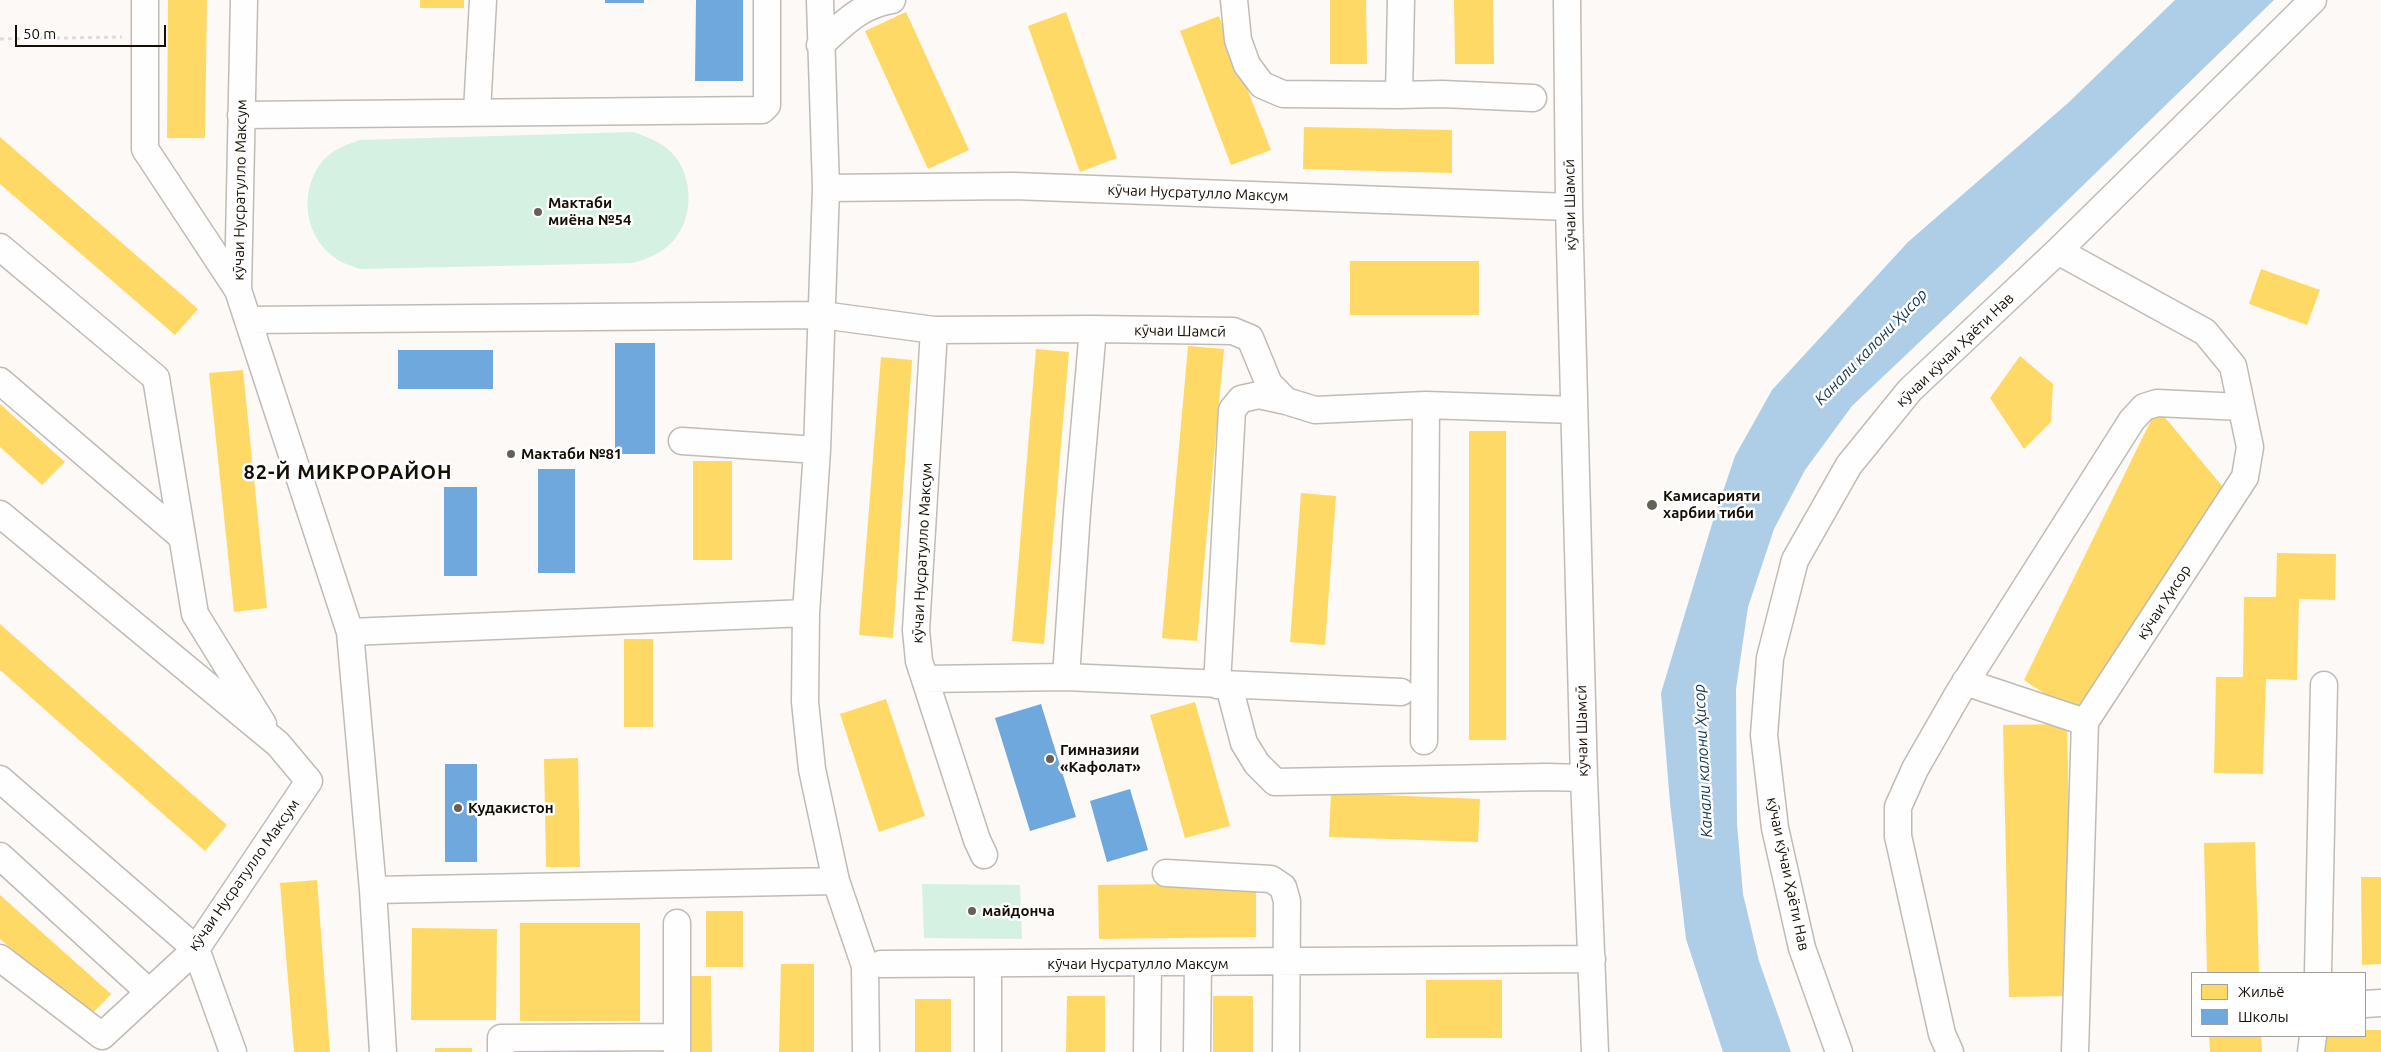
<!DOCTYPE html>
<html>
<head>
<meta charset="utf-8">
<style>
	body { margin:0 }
	#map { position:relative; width:2381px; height:1052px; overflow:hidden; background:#fcf9f6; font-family:Ubuntu,sans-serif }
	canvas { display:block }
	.legend { position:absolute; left:2191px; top:972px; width:175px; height:65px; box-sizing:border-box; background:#fff; border:1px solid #a19f9b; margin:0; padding:6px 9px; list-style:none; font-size:15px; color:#150e05 }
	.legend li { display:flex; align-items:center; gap:10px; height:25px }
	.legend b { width:25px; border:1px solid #a19f9b }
	.scale { position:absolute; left:15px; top:25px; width:151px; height:22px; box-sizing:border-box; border:2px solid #150e05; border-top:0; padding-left:6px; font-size:15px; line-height:18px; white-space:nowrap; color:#150e05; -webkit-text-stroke:4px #fff; paint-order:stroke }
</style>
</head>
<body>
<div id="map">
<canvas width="2381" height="1052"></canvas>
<ul class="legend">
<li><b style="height:14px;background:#ffd966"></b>Жильё</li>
<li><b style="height:14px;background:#6fa8dc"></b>Школы</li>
</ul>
<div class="scale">50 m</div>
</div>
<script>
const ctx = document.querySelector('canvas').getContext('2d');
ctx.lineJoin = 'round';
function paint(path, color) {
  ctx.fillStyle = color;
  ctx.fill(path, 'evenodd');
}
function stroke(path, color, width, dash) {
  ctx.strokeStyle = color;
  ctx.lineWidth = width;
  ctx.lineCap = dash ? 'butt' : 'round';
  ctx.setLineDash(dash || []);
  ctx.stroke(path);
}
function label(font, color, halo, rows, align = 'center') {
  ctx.font = font + ' Ubuntu,sans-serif';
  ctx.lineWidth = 5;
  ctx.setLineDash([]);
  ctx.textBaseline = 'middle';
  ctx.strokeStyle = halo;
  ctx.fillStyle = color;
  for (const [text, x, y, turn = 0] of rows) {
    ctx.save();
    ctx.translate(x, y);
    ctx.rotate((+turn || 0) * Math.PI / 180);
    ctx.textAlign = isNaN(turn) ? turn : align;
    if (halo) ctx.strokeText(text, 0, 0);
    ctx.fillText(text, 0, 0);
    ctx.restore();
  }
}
const green = new Path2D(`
	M633 132C647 137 660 141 671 152 695 176 695 223 668 246 657 255 646 259 633 263L360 269C353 266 344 264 338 260 305 239 298 194 321 163 331 150 345 145 360 140Z
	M922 884 1020 885 1022 939 924 938Z`);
const water = new Path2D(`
	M2175 0H2274L2003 263 1852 406 1805 470 1774 529 1748 607 1736 689 1737 824 1743 894 1759 961 1791 1052H1723L1686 939 1670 803 1661 693 1712 524 1735 456 1772 390 1908 242 2068 103Z`);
const homes = new Path2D(`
	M168 0H207L205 138H167Z
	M420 0H464V8H420Z
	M1330 0H1366L1367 64H1330Z
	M1454 0H1493L1494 64H1455Z
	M906 12 969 150 928 169 865 31Z
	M1066 12 1117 158 1080 172 1028 26Z
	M1219 16 1271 150 1231 165 1180 31Z
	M1304 127 1452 130V173L1303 169Z
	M0 137 198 309 175 335 0 184Z
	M1350 261H1479V315H1350Z
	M2261 269 2320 290 2307 325 2249 304Z
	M1188 346 1224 349 1197 641 1162 638Z
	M1036 349 1069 352 1044 644 1012 641Z
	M2020 356 2053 384 2051 422 2024 449 1990 398Z
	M881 357 912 360 893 638 859 635Z
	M243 370 267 608 234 612 209 373Z
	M0 404 65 462 42 485 0 447Z
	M2157 408 2228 493 2078 716 2024 680Z
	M1469 431H1506V740H1469Z
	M693 461H732V560H693Z
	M1301 493 1336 496 1325 645 1290 642Z
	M2277 553 2336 554 2335 600 2299 599 2297 680 2266 679 2263 774 2214 773 2216 677H2243L2244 597H2276Z
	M0 624 227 825 205 851 0 670Z
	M624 639H653V727H624Z
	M886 699 925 816 879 832 840 714Z
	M1195 702 1230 826 1185 838 1150 715Z
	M2067 724 2073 996 2009 997 2003 725Z
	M578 758 580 867H546L544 759Z
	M1331 793 1480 799 1478 842 1329 837Z
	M2255 842 2259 973H2207L2204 843Z
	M2361 877H2381V964L2362 965Z
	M317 880 330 1052H294L280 883Z
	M1256 883V937L1099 939 1098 885Z
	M0 895 111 994 89 1017 0 939Z
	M706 911H743V967H706Z
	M520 923H640V1021H520Z
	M412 928 497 929 496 1020H411Z
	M781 964H814V1052H779Z
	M674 976H711L712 1052H675Z
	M1426 980H1502V1038H1426Z
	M1067 996H1105V1052H1066Z
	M1213 996H1253V1052H1213Z
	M915 999H951V1052H915Z
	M2365 1030H2381V1052H2323V1036H2365Z
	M2209 1036H2261L2262 1052H2210Z
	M435 1048H472V1052H435Z`);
const schools = new Path2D(`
	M605 0H644V3H605Z
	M696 0H743V81H695Z
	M615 343H655V454H615Z
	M398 350H493V389H398Z
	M538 469H575V573H538Z
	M444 487H477V576H444Z
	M1041 704 1076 817 1030 831 995 718Z
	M445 764H477V862H445Z
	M1130 789 1148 850 1107 862 1090 801Z`);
const path = new Path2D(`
	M0 39 122 37`);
const minor = new Path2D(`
	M145 0V149L238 290
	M244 0 238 290 350 632 373 890 383 1052
	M820 0 826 188 817 450 806 613 805 702 812 769 836 881 865 966 866 1052
	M1234 0 1238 40 1247 65 1262 85 1283 94 1399 95
	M1401 0 1399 95 1442 94 1533 98
	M1567 0 1569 207 1584 778 1595 1052
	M820 45C844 24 858 6 892 0
	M477 112 483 0
	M241 115 762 110 767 105V0
	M826 188 1014 186 1569 207
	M0 247 156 378 195 614 263 724
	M2058 251 2205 332 2233 366 2250 447 2245 477 2085 722 2075 1052
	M248 320 822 315 934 330 1093 329
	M934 330 916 630 919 661 977 840 984 855
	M0 381 182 537
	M682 441 817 450
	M0 514 278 744 309 781 196 949 102 1036 0 958
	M350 632 806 613
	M1066 677 1077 512 1093 329 1233 331 1250 338 1269 384 1286 401 1315 410 1426 405 1574 410
	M925 679 1066 677 1401 692
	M1965 682 2085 722
	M1217 685 1232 410 1241 399 1259 395 1286 401
	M1229 686 1244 743 1257 764 1275 782 1547 777 1584 778
	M1424 741 1426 405
	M0 779 196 949 233 1052
	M0 856 149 992
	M1166 873 1271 879 1283 887 1287 901 1286 1052
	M373 890 836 881
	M677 923V1052
	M881 964 1592 959
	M2318 973 2324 685
	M2365 1004 2381 1003
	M501 1052V1038L677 1037
	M988 1052V965
	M1147 1052 1148 964
	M1197 1052 1198 963
	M1839 1052 1802 948 1775 828 1764 735 1770 658 1795 560 1849 465 1910 390 2058 251 2313 0
	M1950 1052 1942 1034 1898 836V807L1915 769 1958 694 2132 420 2144 407 2157 403 2241 407
	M2311 1052 2313 1036`);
const markers = [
	[538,212,5,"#666059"],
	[511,454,5,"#666059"],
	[1652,505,6,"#666059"],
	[1050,759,5,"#666059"],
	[458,808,5,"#666059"],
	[972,911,5,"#666059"]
];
const streetNames = [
	["кӯчаи Нусратулло Максум",240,190,-89],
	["кӯчаи Нусратулло Максум",1198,193,2],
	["кӯчаи Шамсӣ",1570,205,-91],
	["кӯчаи Шамсӣ",1180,331,1],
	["кӯчаи кӯчаи Ҳаёти Нав",1955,350,-44],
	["кӯчаи Нусратулло Максум",922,553,-87],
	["кӯчаи Ҳисор",2164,602,-57],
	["кӯчаи Шамсӣ",1582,731,-91],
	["кӯчаи кӯчаи Ҳаёти Нав",1788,874,78],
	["кӯчаи Нусратулло Максум",244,875,-55],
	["кӯчаи Нусратулло Максум",1138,964]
];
const poiNames = [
	["Мактаби",548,203],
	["миёна №54",548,220],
	["Мактаби №81",521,454],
	["Камисарияти",1663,496],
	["харбии тиби",1663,513],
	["Гимназияи",1060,750],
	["«Кафолат»",1060,767],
	["Кудакистон",468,808],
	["майдонча",982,911]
];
const waterNames = [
	["Канали калони Ҳисор",1871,347,-46],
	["Канали калони Ҳисор",1703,761,-93]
];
const districtNames = [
	["82-Й МИКРОРАЙОН",348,472]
];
paint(green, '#d4f1e1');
paint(water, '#aecee7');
paint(homes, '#ffd966');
paint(schools, '#6fa8dc');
stroke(minor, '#c1bbb5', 29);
stroke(path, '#dddddc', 3, [4, 4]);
stroke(minor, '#fffefe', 26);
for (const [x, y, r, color] of markers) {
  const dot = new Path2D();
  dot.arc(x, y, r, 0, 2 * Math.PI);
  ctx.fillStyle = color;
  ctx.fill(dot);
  stroke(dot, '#fff', 2);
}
label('15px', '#150e05', '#fff', streetNames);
label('bold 15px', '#150e05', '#fff', poiNames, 'left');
label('italic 16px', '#113750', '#fff', waterNames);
ctx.letterSpacing = '1px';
label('bold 20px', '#150e05', '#fff', districtNames);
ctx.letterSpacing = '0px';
</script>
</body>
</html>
